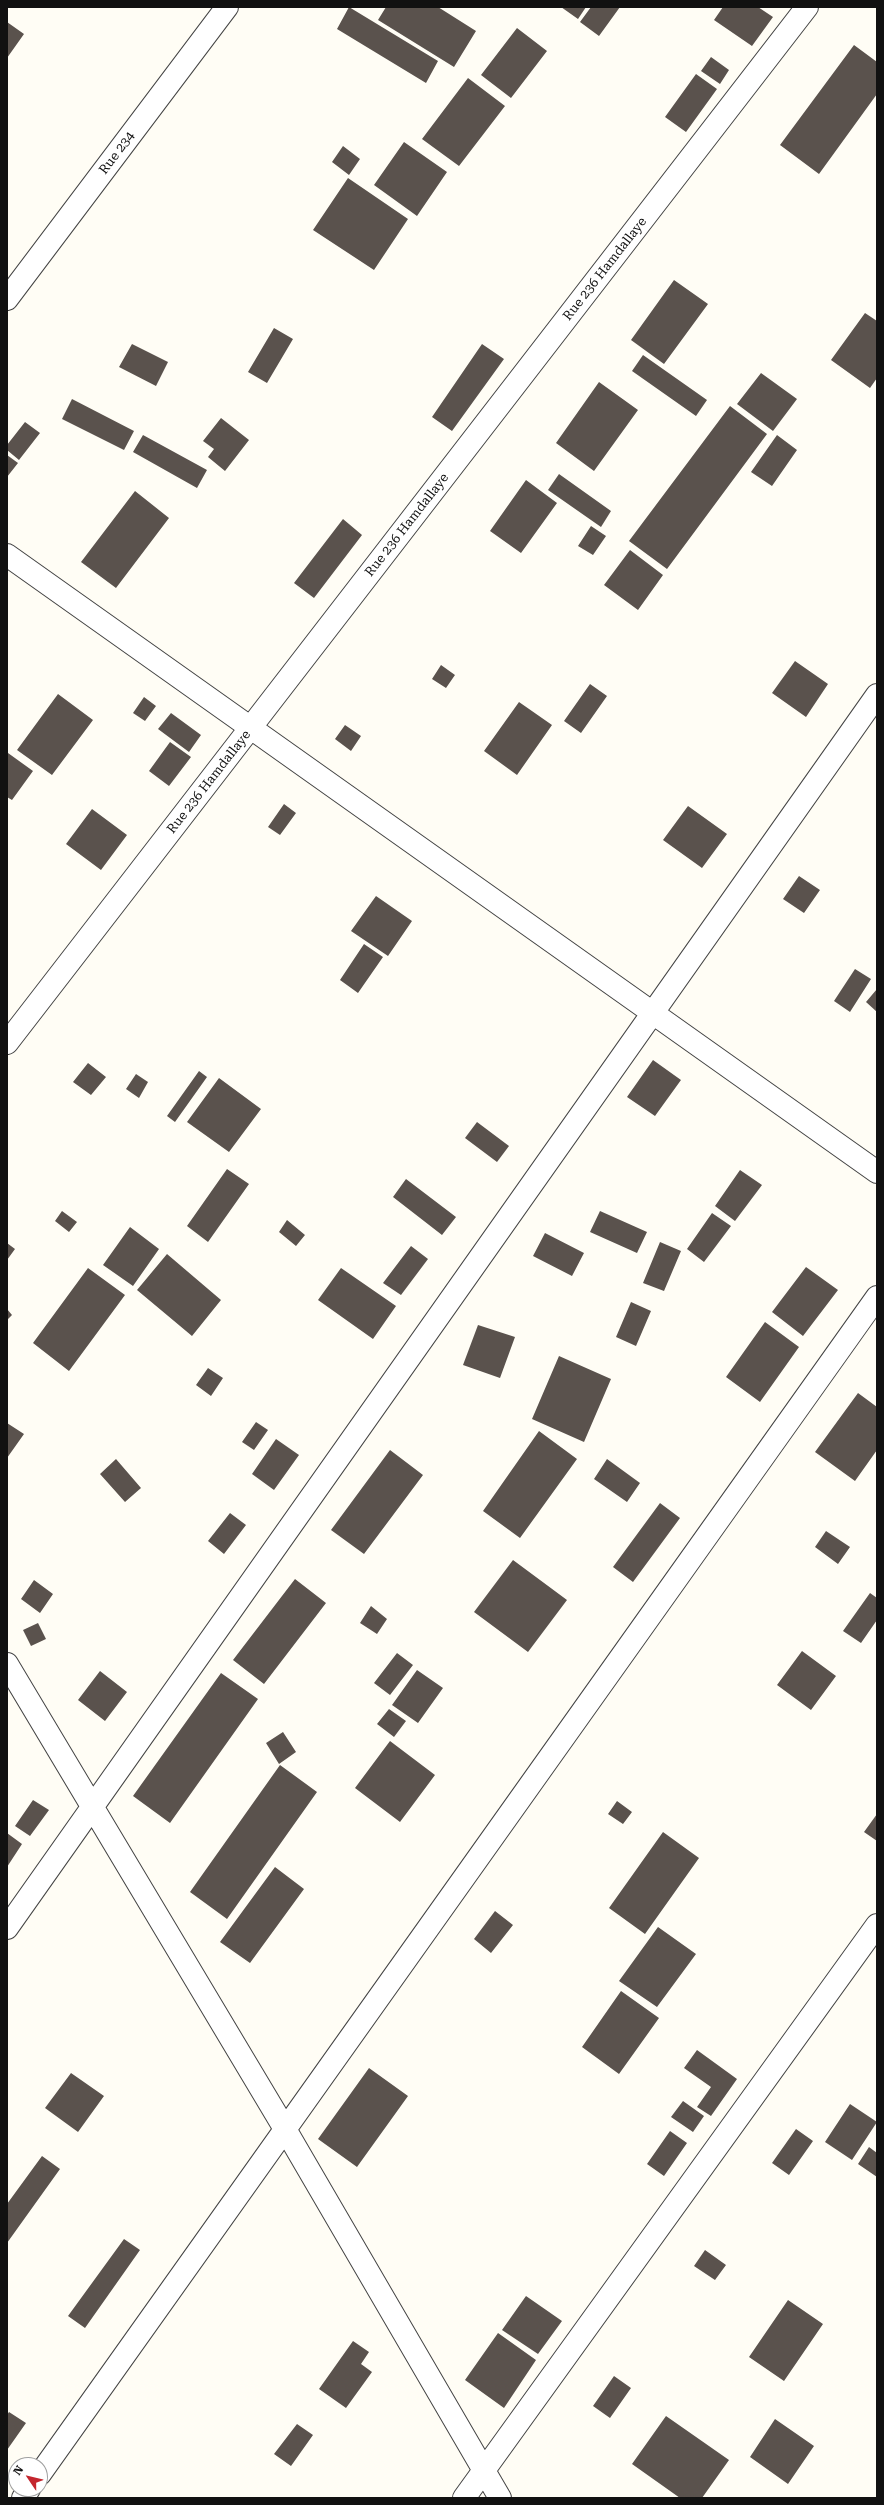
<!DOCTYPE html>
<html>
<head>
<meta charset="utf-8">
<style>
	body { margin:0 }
	#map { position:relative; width:884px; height:2505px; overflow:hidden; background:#fffdf5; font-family:"Roboto Serif",serif }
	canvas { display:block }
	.frame { position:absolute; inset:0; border:8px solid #111; pointer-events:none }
	.north { position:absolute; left:8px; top:2457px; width:40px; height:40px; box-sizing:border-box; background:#fff; border:1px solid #a0a0a0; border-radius:50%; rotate:305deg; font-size:11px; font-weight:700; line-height:16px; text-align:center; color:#111 }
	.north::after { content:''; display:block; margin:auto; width:14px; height:18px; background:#c4262e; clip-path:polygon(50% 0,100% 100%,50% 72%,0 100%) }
</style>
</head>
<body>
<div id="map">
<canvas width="884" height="2505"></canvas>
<div class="frame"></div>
<div class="north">N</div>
</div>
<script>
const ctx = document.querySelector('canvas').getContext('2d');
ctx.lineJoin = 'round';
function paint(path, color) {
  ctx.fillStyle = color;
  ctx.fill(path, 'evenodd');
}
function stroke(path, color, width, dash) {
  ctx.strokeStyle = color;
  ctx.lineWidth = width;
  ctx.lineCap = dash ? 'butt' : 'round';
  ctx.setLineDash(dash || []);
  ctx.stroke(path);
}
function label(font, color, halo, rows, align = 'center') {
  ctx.font = font + ' "Roboto Serif",serif';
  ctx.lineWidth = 4;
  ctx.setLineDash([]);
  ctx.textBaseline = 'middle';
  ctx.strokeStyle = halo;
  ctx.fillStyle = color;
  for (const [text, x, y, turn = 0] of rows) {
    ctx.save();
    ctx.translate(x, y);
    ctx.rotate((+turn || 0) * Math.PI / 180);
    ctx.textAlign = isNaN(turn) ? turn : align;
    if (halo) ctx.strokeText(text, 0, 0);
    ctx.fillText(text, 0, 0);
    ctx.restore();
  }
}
const building = new Path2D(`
	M349 7 438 61 426 83 337 29Z
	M386 7H438L476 31 454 67 378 20Z
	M561 7H586L578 19Z
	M591 7H620L599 36 580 22Z
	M723 7H758L773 17 752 46 714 20Z
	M7 22 24 34 7 58Z
	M517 28 547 51 511 98 481 75Z
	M854 45 877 62V94L819 174 780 145Z
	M711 57 729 70 720 84 701 71Z
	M696 74 717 89 686 132 665 117Z
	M468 78 505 106 459 166 422 139Z
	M404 142 447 172 417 216 374 185Z
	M343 146 360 159 349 175 332 162Z
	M348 178 408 219 374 270 313 230Z
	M674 280 708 304 664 364 631 340Z
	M865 313 877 321V378L870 388 831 360Z
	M274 328 293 339 267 383 248 372Z
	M132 344 168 362 156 386 119 367Z
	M482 344 504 359 452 431 432 417Z
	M643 355 707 400 696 416 632 371Z
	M761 373 797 399 773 431 737 404Z
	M599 382 638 410 594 471 556 443Z
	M72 399 134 431 124 450 62 419Z
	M730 406 767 434 667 569 629 541Z
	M221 418 249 440 225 471 208 457 214 449 203 441Z
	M25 422 40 433 19 460 7 450V445Z
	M143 435 207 470 197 488 133 452Z
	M777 435 797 450 772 486 751 472Z
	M7 455 18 463 7 477Z
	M559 474 611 511 601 527 548 490Z
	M526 480 557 503 521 553 490 531Z
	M135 491 169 518 116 588 81 562Z
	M343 519 362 535 314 598 294 583Z
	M591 526 606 536 593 555 578 546Z
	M630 550 663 575 638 610 604 585Z
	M795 661 828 684 806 717 772 693Z
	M441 665 455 675 446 688 432 679Z
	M590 684 607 696 581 733 564 721Z
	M58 694 93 720 52 775 17 750Z
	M144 697 156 706 145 721 133 713Z
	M519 702 552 725 517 775 484 751Z
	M171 713 201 735 189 752 158 729Z
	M345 725 361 736 351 751 335 739Z
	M170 742 191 757 169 786 149 771Z
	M8 753 33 771 12 800 7 797Z
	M284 804 296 813 280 835 268 827Z
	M688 806 727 834 702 868 663 840Z
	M92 809 127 835 101 870 66 844Z
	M799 876 820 890 804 913 783 899Z
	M376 896 412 921 388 956 351 931Z
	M364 944 383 957 358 993 340 980Z
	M855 969 871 979 850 1012 834 1001Z
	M877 989V1012L866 1002Z
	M653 1060 681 1080 655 1116 627 1097Z
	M88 1063 106 1077 91 1095 73 1082Z
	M199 1071 207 1077 175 1122 167 1116Z
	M136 1074 148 1082 139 1098 126 1089Z
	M219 1078 261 1109 229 1152 187 1122Z
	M477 1122 509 1146 497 1162 465 1138Z
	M227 1169 249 1184 208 1242 187 1226Z
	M740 1170 762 1185 735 1221 715 1206Z
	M406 1179 456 1217 442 1235 393 1197Z
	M62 1211 77 1222 69 1232 55 1221Z
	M600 1211 647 1232 637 1253 590 1232Z
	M712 1213 731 1226 704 1262 687 1249Z
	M287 1220 305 1235 296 1246 279 1232Z
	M130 1227 159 1249 133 1286 103 1265Z
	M545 1233 584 1253 572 1276 533 1256Z
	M660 1242 681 1251 664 1291 643 1283Z
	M7 1243 15 1249 7 1260Z
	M411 1246 428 1259 401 1295 383 1283Z
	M167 1254 221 1300 192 1336 137 1290Z
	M806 1267 838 1290 803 1336 772 1312Z
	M88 1268 125 1295 69 1371 33 1343Z
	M341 1268 396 1306 373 1339 318 1300Z
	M631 1302 651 1311 636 1346 616 1337Z
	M7 1309 12 1315 7 1320Z
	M765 1322 799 1347 760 1402 726 1377Z
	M478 1325 515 1337 500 1378 463 1365Z
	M559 1356 611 1379 584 1442 532 1419Z
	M208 1368 223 1378 211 1396 196 1385Z
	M858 1393 877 1407V1450L855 1481 815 1452Z
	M256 1422 268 1430 254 1450 242 1442Z
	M7 1423 24 1434 7 1458Z
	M539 1431 577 1459 520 1538 483 1511Z
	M276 1439 299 1455 274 1490 252 1474Z
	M390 1450 423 1475 364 1554 331 1530Z
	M116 1459 141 1488 125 1502 100 1474Z
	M607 1459 640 1483 627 1502 594 1479Z
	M660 1503 680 1518 633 1582 613 1567Z
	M230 1513 246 1525 224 1554 208 1541Z
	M826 1531 850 1547 838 1564 815 1547Z
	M513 1560 567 1600 528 1652 474 1612Z
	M295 1579 326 1603 264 1684 233 1660Z
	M34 1580 53 1594 40 1613 21 1599Z
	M870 1593 877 1598V1620L861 1643 843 1631Z
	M371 1606 387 1619 377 1634 360 1623Z
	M38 1623 46 1639 31 1646 23 1630Z
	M802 1651 836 1676 811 1710 777 1685Z
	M397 1653 413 1665 390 1695 374 1683Z
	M417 1670 443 1688 418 1723 392 1705Z
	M100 1671 127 1692 105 1721 78 1700Z
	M221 1673 258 1699 170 1823 133 1796Z
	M389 1709 406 1721 394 1737 377 1724Z
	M283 1732 296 1752 279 1764 266 1743Z
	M390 1741 435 1775 400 1822 355 1788Z
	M280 1765 317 1792 227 1919 190 1892Z
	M33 1800 49 1810 30 1836 15 1826Z
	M617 1801 632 1812 623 1824 608 1814Z
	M877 1814V1841L864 1832Z
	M663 1832 699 1858 645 1934 609 1908Z
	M7 1833 22 1844 7 1867Z
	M275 1867 304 1889 250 1963 220 1942Z
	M495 1911 513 1925 491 1953 474 1939Z
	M658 1927 696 1954 657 2007 619 1981Z
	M621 1991 659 2018 619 2074 582 2047Z
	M697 2050 737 2079 711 2116 697 2107 711 2087 684 2068Z
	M369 2068 408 2096 357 2167 318 2139Z
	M71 2073 104 2096 78 2132 45 2108Z
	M683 2101 704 2116 693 2132 671 2117Z
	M850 2104 877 2122 852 2160 825 2142Z
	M796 2129 813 2141 789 2175 772 2163Z
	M670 2131 687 2143 664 2176 647 2164Z
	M869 2147 877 2153V2177L858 2164Z
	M42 2156 60 2169 7 2243V2204Z
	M124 2239 140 2250 85 2328 68 2316Z
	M705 2250 726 2265 715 2280 694 2266Z
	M526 2296 562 2321 538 2354 502 2330Z
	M788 2300 823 2324 784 2381 749 2357Z
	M498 2333 536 2360 504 2408 465 2380Z
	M353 2341 369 2352 361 2364 372 2372 346 2408 319 2389Z
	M614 2376 631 2388 610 2418 593 2406Z
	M9 2412 26 2423 7 2450V2415Z
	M666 2416 729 2460 702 2498H680L632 2464Z
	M775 2419 814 2446 788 2484 750 2457Z
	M297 2424 313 2435 291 2466 274 2454Z`);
const minor = new Path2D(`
	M7 299 227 7
	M7 555 877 1172
	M7 1043 807 7
	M7 1664 285 2129 500 2498
	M7 1928 877 695
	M40 2474 877 1297
	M23 2498 29 2489
	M464 2498 877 1925`);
const streetNames = [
	["Rue 234",117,153,-53],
	["Rue 236 Hamdallaye",605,269,-52],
	["Rue 236 Hamdallaye",407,525,-52],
	["Rue 236 Hamdallaye",209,782,-52]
];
paint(building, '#5a524d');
stroke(minor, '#444', 24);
stroke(minor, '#fff', 22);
label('13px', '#111', '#fff', streetNames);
</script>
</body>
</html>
